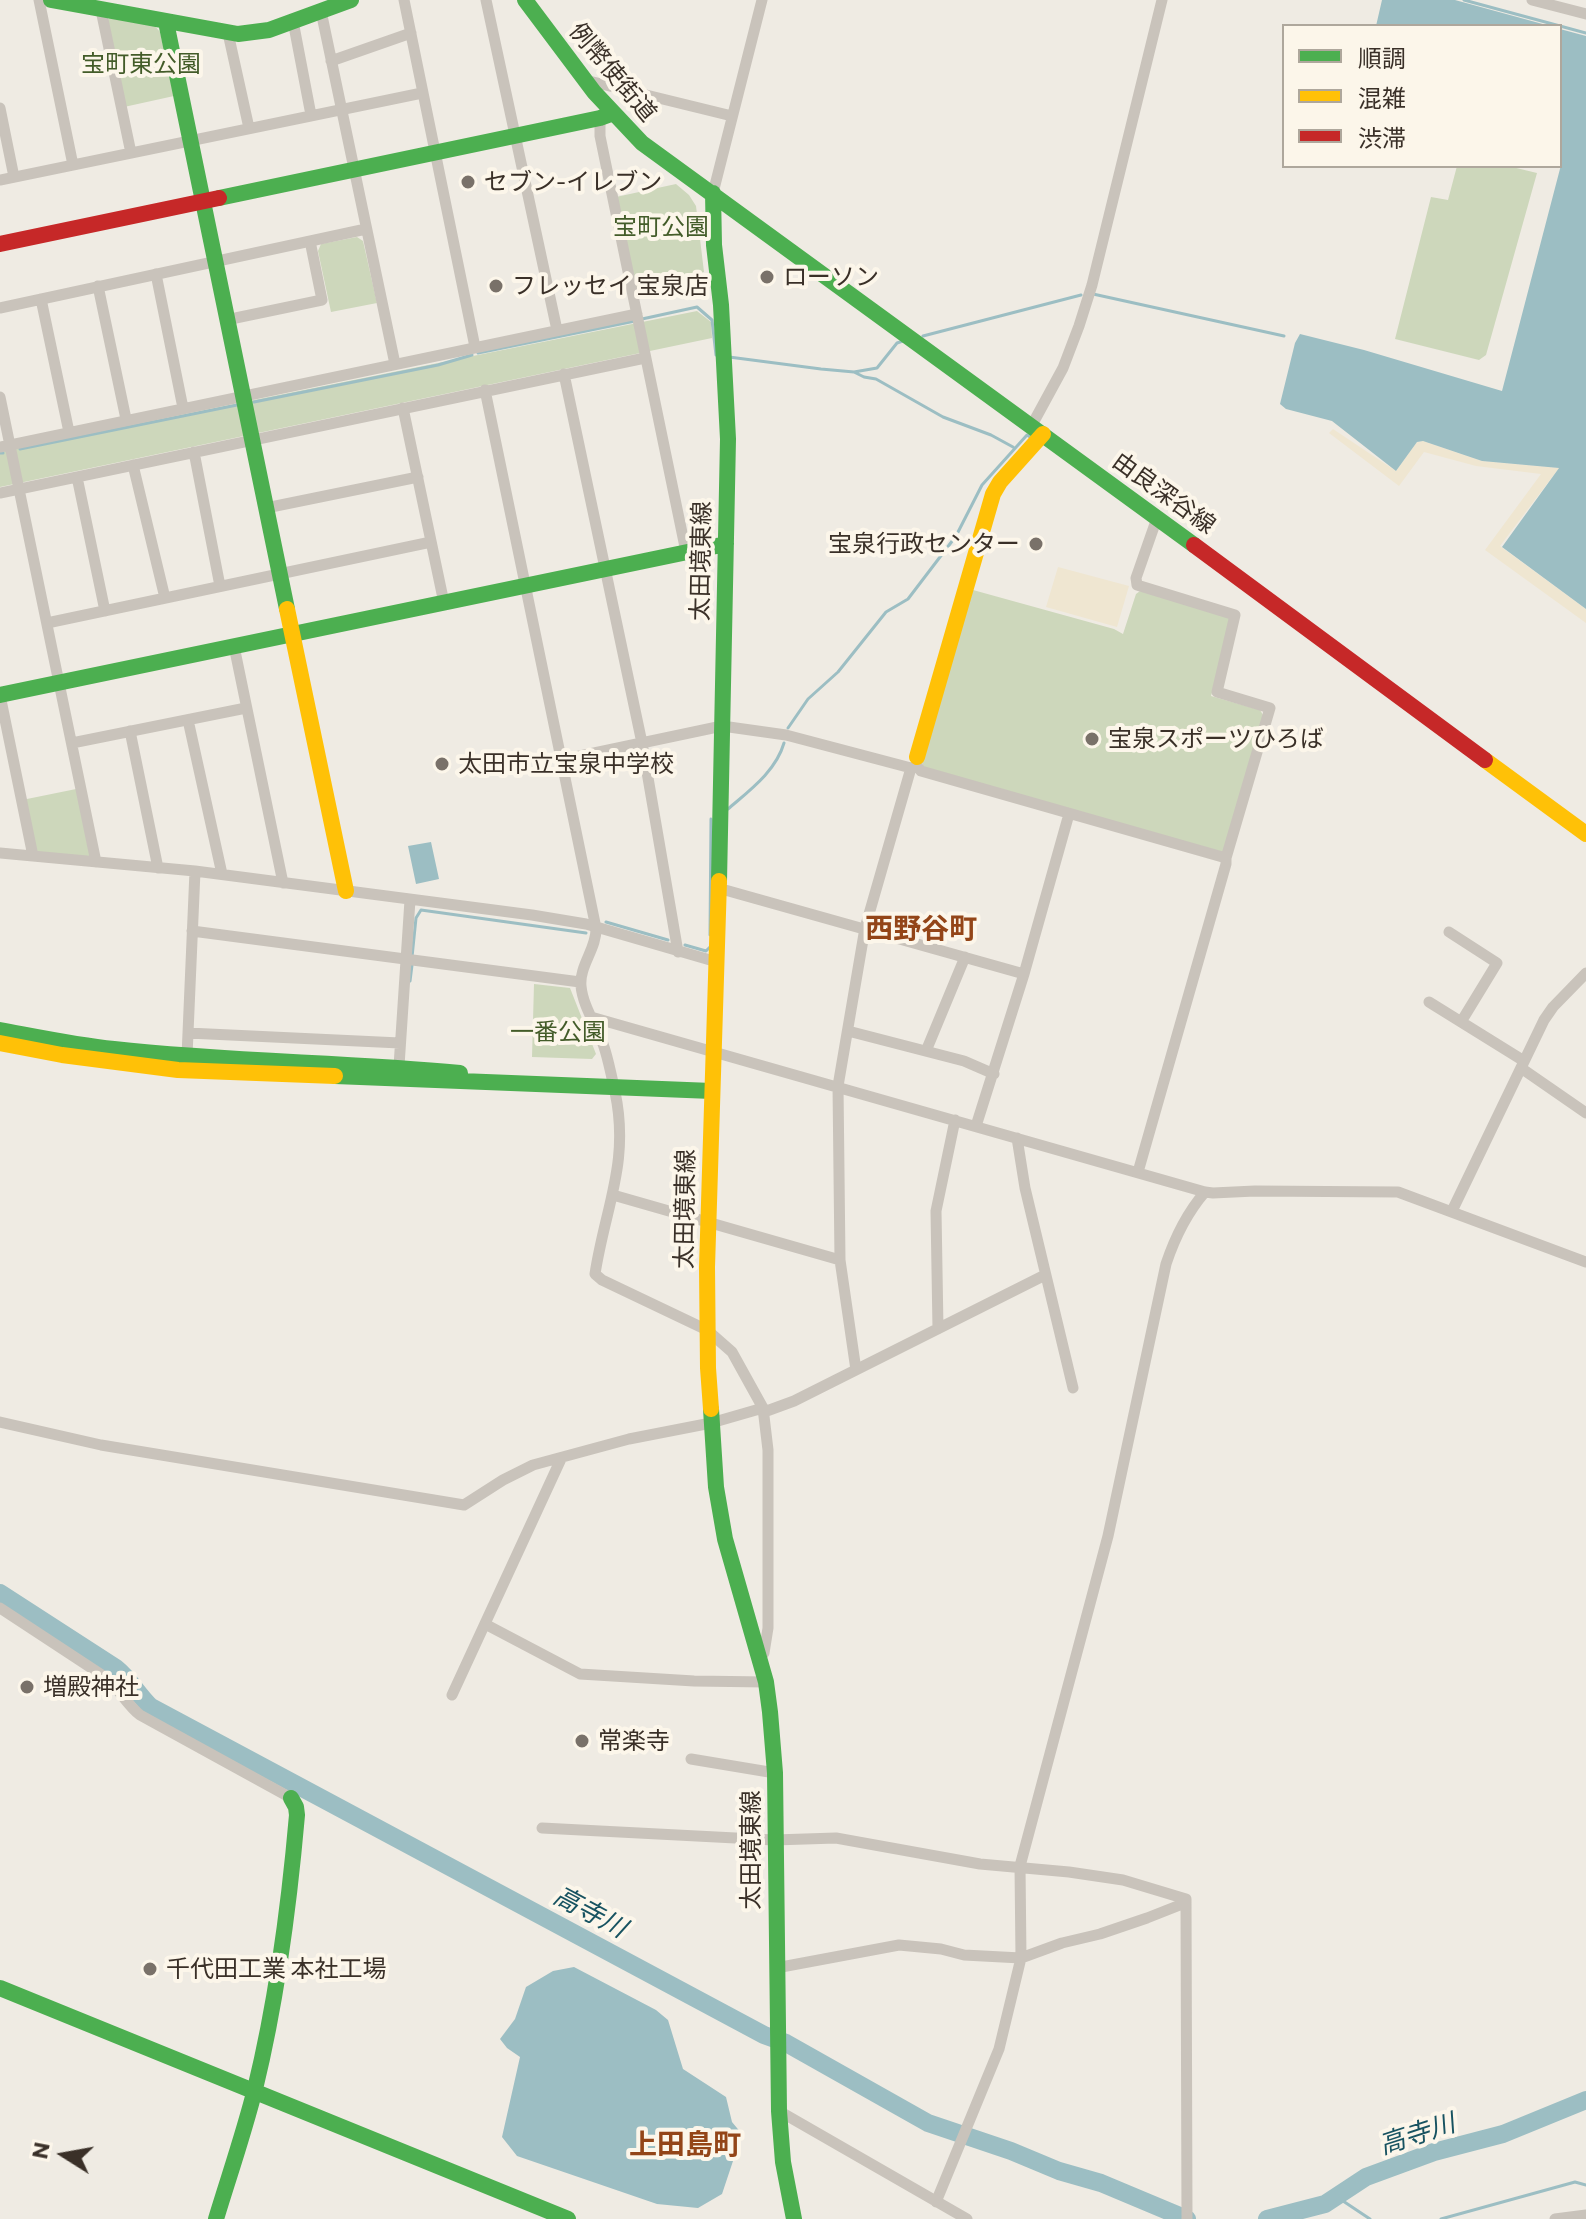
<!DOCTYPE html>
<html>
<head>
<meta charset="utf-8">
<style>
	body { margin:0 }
	#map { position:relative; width:1586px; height:2219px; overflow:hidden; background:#efebe3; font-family:Commissioner,"Noto Sans JP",sans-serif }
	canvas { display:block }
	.legend { position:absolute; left:1282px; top:24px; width:280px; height:144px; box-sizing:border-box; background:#fcf6ea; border:2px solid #aea79c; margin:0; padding:10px 14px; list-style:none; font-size:24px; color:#3a3028 }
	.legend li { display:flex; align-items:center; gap:16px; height:40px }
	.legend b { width:40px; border:2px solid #aea79c }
	.north { position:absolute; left:24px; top:2115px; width:80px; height:80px; -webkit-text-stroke:6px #fcf6ea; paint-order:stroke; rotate:281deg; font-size:22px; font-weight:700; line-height:32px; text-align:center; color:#3a3028 }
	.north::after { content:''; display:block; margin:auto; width:28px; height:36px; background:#3a3028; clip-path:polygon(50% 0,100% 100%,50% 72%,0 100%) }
</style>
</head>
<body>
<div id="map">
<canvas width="1586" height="2219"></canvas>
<ul class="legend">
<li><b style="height:10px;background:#4caf50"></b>順調</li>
<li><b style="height:10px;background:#ffc107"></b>混雑</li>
<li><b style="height:10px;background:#c62828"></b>渋滞</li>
</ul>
<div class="north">N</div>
</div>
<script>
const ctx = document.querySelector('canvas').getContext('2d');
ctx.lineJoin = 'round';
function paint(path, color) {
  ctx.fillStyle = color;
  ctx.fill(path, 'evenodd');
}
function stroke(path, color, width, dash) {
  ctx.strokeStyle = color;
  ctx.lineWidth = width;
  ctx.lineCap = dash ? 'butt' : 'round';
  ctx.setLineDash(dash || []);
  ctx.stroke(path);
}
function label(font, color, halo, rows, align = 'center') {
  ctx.font = font + ' Commissioner,"Noto Sans JP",sans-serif';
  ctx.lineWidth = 8;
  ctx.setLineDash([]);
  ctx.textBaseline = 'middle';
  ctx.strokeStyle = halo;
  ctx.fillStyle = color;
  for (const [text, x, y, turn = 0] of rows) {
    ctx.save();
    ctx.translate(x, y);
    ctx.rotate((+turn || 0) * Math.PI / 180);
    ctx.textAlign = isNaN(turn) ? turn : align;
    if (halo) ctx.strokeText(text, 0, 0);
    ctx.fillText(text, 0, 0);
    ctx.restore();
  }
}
const green = new Path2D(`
	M111 16 154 25 160 32 174 96 124 107 107 21Z
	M1457 166H1508L1537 173 1486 355 1479 360 1395 339 1431 197 1448 200Z
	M676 184 689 195 696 206 704 272 636 288 616 197Z
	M357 237 363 241 377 303 331 312 318 251 321 244Z
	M697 311 711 322 712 338 0 487V451Z
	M973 590 1114 629 1123 634 1136 594 1140 591 1230 618 1232 622 1211 696 1260 710 1263 715 1224 851 1220 853 924 768 922 762Z
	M81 788 96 862 33 856 22 800Z
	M534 984 570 988 596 1054 592 1059 532 1057Z`);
const plaza = new Path2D(`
	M1333 429 1396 471 1417 442 1423 441 1482 461 1559 468 1500 546 1586 609V623L1485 550 1541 474 1476 466 1424 452 1399 486 1329 433Z
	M1058 567 1129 586 1117 627 1046 607Z`);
const water = new Path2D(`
	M1382 0H1455L1550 26H1376Z
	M1560 29 1586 36V609L1502 547 1559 468 1482 461 1423 441 1417 442 1396 471 1332 421 1286 409 1280 404 1295 343 1300 334 1364 350 1502 391 1561 165Z
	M431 842 439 879 416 884 408 846Z
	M574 1967 656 2010 668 2020 683 2069 726 2097 732 2122 742 2134 722 2194 698 2208 657 2204 517 2156 502 2137 520 2057 507 2048 500 2039 515 2019 526 1987 553 1971Z`);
const stream = new Path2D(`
	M1464 0 1560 26
	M1560 26 1586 33
	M1093 294 1284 336
	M642 319 697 307 712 320 716 355H717
	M923 336 1081 295
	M478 353 635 321
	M729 357 821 369 854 372 877 368 897 343 903 341
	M854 372 864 377 876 379 943 417 991 435 1013 447
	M254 402 438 365 472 355
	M20 449 237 405
	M0 453H3
	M788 728 808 699 838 672 886 612 908 599 956 536 982 485 1027 435 1033 439
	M728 809C750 790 776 771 784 743
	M606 922 668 940
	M710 935 711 819
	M685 945 706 951 710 947
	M412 957 416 918 421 910 586 933
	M410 981 412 965
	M1337 2197 1370 2219
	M1441 2219 1575 2182 1586 2185`);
const river = new Path2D(`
	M0 1593 116 1668C130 1679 138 1695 151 1707L764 2035 786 2043 928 2123 1011 2151 1059 2171 1101 2183 1187 2219
	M1267 2219 1325 2204 1366 2177 1434 2152 1503 2134 1586 2100`);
const street = new Path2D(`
	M39 0 73 165
	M404 0 475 347
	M486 0 557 330
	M1532 0 1586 14
	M101 10 131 153
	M321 11 395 364
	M293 21 311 115
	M228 33 249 128
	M331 61 411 33
	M585 80 732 116
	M0 108 14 177
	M600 118V136L686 552
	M0 180 422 93
	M713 193 762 0
	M156 274 183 408
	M98 286 126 419
	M41 299 69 432
	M0 308 366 229
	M226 320 322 300 310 241
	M564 374 642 743 678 952
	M485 390 596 928C597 948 579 966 581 986 583 1008 599 1029 605 1050 609 1063 612 1078 615 1092 630 1162 605 1208 595 1274L602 1280 707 1330 732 1352 763 1408 768 1450V1628L764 1653 759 1659
	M0 397 96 862
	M403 408 444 603
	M1032 425 1063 368 1079 326 1092 285 1162 0
	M0 447 637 314
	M194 452 220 586
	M133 465 165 598
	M77 477 105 611
	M0 493 645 358
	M266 508 418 477
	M47 623 431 542
	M234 646 283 883
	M0 695 33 856
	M188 720 222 874
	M130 731 158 868
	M72 743 246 708
	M917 757V766L921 771 1226 858 1270 708 1217 692 1235 615 1137 585 1136 578 1157 518
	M561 760 722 726 786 735 911 768
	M0 853 195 871 532 915 586 924 717 962
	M718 888 1024 974
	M192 931 580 982
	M1449 932 1497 963 1461 1022
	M1429 1002 1524 1061
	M591 1017 1205 1192 1213 1193 1255 1191 1398 1192 1586 1262
	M848 1031 964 1061 994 1074
	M188 1033 400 1043
	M926 1051 965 957
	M187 1056 195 871
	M399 1066 410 900
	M1521 1068 1586 1113
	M976 1126 1024 974 1069 814
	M1017 1138 1025 1188 1073 1388
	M1138 1172 1226 864V858
	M613 1195 840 1260
	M1452 1211 1544 1020 1553 1007 1586 973
	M938 1329 936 1211 955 1120
	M856 1370 840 1260 838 1086 865 928 911 768 917 766
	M764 1412 794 1401 1045 1275
	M0 1422 101 1445 464 1505 503 1480 533 1465 629 1439 711 1423 763 1408
	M0 1608 105 1677C119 1688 126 1704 140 1715L291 1798
	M485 1624 580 1674 694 1681 766 1682
	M452 1695 561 1459
	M691 1759 775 1773
	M542 1828 774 1840 836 1838 980 1864 1069 1872 1123 1880 1186 1899 1187 2219
	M776 1968 899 1945 941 1949 964 1955 1021 1958 1062 1943 1100 1934 1147 1918 1185 1903
	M779 2111 967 2219
	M936 2202 999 2049 1021 1958 1020 1866 1108 1536 1166 1264C1175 1237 1186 1214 1205 1192
	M1555 2219 1586 2215`);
const fast = new Path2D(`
	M51 0 238 34 269 30 351 0
	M525 0 594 92 642 143 1194 545
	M166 22 287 609
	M713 193 714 245 721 305 728 439 719 881
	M219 198 600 118 611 114
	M0 695 726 544
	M0 1030C38 1037 76 1045 114 1049 229 1062 345 1062 460 1073
	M335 1076 712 1091
	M711 1409 716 1487 725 1539 766 1682 770 1712 775 1773 779 2111 783 2162 794 2219
	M0 1988 568 2219
	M216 2219C229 2176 244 2133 255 2089 277 1999 289 1907 297 1815L296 1807 291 1798`);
const slow = new Path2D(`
	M287 609 346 891
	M917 757 993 494 1000 482 1043 434
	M1485 760 1586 834
	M0 1043 62 1055 178 1070 335 1076
	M711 1409 708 1368 707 1267 719 881`);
const jam = new Path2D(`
	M0 244 219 198
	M1194 545 1485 760`);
const markers = [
	[468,182,8,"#797169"],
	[767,277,8,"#797169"],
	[496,286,8,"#797169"],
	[1036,544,8,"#797169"],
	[1092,739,8,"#797169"],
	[442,764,8,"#797169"],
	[27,1687,8,"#797169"],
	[582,1741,8,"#797169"],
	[150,1969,8,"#797169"]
];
const parkNames = [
	["宝町東公園",141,64],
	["宝町公園",661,227],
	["一番公園",558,1032]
];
const streetNames = [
	["例幣使街道",613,72,50],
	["由良深谷線",1164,493,36],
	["太田境東線",701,561,-89],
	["太田境東線",685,1209,-89],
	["太田境東線",751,1850,-90]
];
const poiNames = [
	["セブン-イレブン",484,182],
	["ローソン",783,277],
	["フレッセイ 宝泉店",512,286],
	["宝泉行政センター",1020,544,"right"],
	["宝泉スポーツひろば",1108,739],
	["太田市立宝泉中学校",458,764],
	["増殿神社",43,1687],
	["常楽寺",598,1741],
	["千代田工業 本社工場",166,1969]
];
const waterNames = [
	["高寺川",590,1912,28],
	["高寺川",1417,2134,-18]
];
const quarterNames = [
	["西野谷町",921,929],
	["上田島町",685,2145]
];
paint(green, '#cdd7bb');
paint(plaza, '#efe6d1');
paint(water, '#9cbec3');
stroke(stream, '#9cbec3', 3);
stroke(river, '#9cbec3', 18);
stroke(street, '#c9c3bb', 11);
stroke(fast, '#4caf50', 16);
stroke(slow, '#ffc107', 16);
stroke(jam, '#c62828', 16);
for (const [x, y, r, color] of markers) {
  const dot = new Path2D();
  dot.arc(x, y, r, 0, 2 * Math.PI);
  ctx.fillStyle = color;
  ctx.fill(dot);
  stroke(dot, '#fcf6ea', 3);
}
label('24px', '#435c29', '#fcf6ea', parkNames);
label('24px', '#3a3028', '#fcf6ea', streetNames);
label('24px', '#3a3028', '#fcf6ea', poiNames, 'left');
label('italic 26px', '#185361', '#fcf6ea', waterNames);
label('bold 28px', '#934518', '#fcf6ea', quarterNames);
</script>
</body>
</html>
